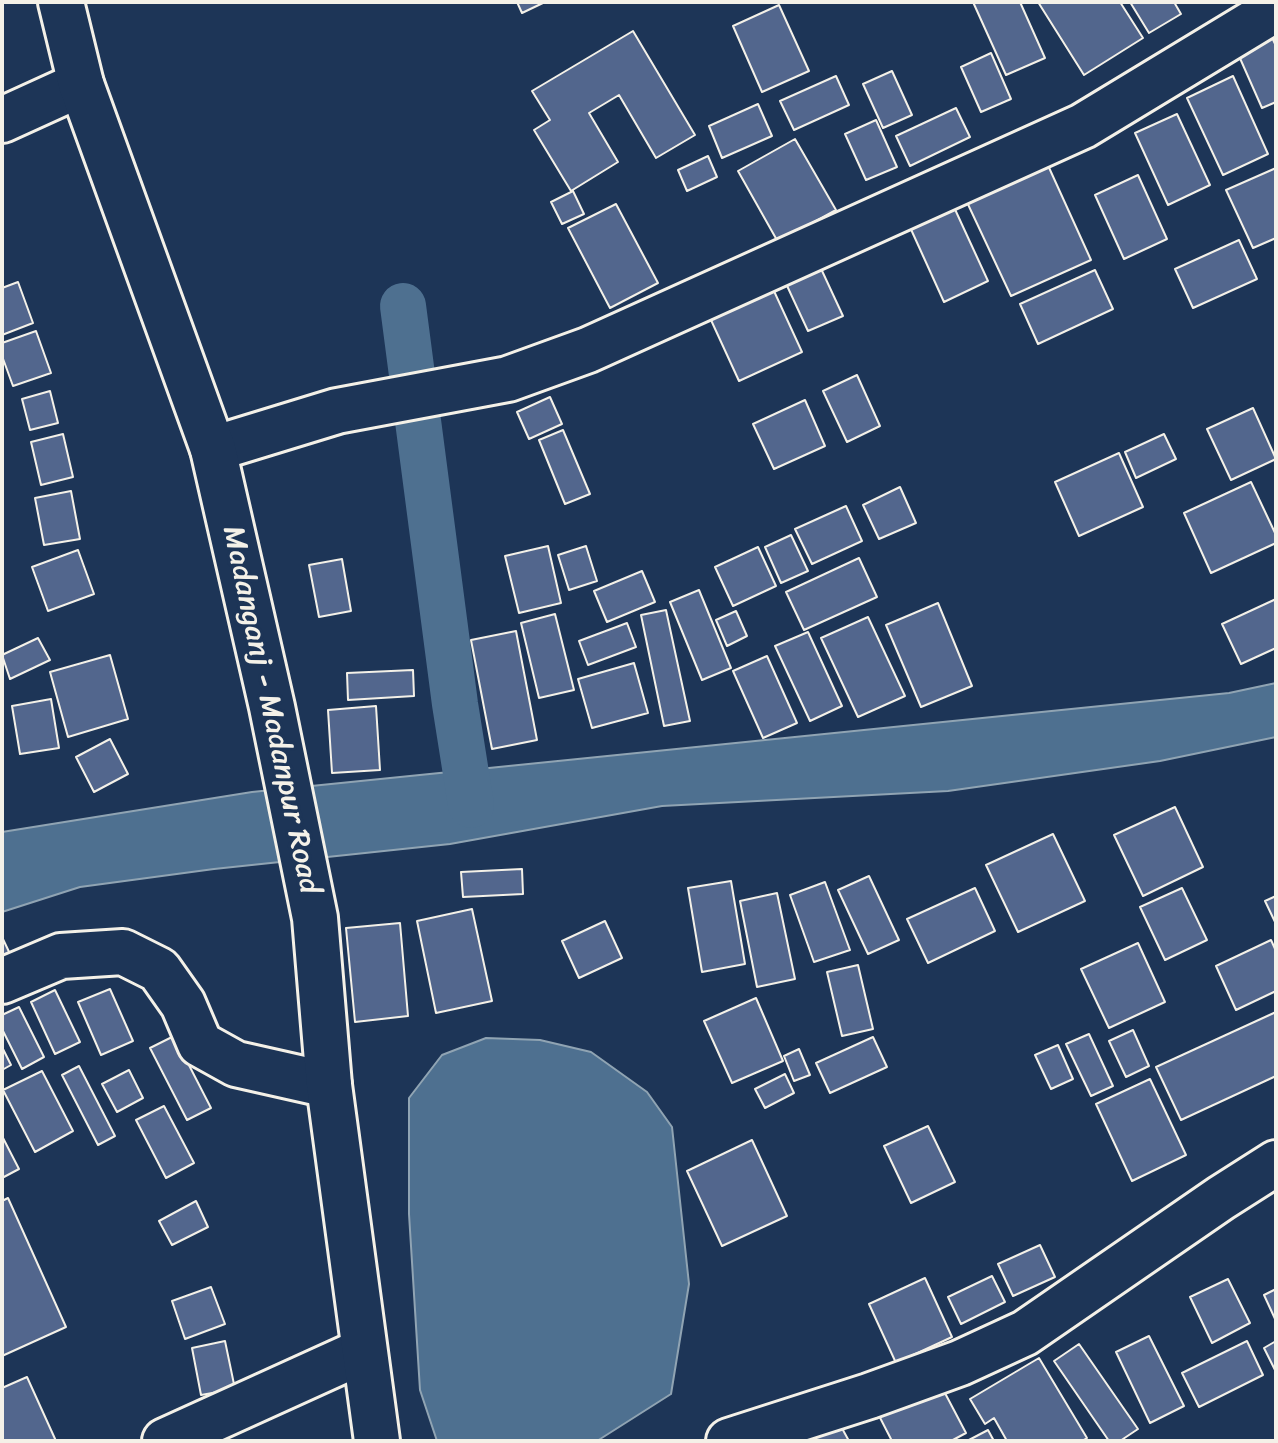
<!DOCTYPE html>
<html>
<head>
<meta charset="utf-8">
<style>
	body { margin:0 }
	#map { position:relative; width:1278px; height:1443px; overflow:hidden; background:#1d3557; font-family:Sriracha,sans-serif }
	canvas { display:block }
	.frame { position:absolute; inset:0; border:4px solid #f4f1e8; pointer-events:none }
</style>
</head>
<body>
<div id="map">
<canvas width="1278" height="1443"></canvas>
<div class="frame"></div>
</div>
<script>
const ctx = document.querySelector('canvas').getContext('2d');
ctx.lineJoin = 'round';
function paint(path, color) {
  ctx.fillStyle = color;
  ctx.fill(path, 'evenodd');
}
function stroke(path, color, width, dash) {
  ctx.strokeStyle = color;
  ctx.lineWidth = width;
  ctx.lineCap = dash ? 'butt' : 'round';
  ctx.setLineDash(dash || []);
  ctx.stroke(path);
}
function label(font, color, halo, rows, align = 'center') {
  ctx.font = font + ' Sriracha,sans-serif';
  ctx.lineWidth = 6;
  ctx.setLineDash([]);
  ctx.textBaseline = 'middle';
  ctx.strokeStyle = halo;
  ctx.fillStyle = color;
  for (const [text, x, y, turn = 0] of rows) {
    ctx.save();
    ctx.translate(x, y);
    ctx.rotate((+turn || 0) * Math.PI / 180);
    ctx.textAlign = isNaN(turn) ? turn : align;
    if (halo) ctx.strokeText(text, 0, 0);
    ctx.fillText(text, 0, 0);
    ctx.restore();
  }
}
const water = new Path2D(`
	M1276 683V737L1160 761 948 791 662 806 450 844 214 869 80 887 2 912V832L252 792 1229 693Z
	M486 1038 540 1040 591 1052 647 1092 672 1127 689 1284 671 1394 597 1441H437L420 1390 409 1214V1098L442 1055Z`);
const canal = new Path2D(`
	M403 306 455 704 471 805`);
const building = new Path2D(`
	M517 2H545L522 13Z
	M973 2H1020L1045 58 1006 75Z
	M1038 2H1120L1143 38 1084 75Z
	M1130 2H1174L1181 14 1149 33Z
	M779 5 809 71 762 92 733 26Z
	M633 31 695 135 656 158 619 95 589 113 618 162 571 191 534 130 550 120 532 91Z
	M1269 31 1276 46V102L1262 108 1235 47Z
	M991 53 1011 99 981 112 961 67Z
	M892 71 912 115 883 128 863 84Z
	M836 76 849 105 794 130 780 101Z
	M1233 76 1268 154 1223 175 1187 98Z
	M758 104 772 136 722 158 709 126Z
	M956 108 970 137 910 166 896 136Z
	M1177 114 1210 185 1168 205 1135 133Z
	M876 120 897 167 866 180 845 134Z
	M795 139 836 210 778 242 738 171Z
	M708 156 717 177 687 191 678 170Z
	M1046 161 1091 260 1011 296 965 198Z
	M1276 168V238L1253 248 1226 190Z
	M1138 175 1167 239 1124 259 1095 195Z
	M573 191 584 214 562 224 551 202Z
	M616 204 658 283 610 308 568 228Z
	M953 205 988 281 944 302 909 225Z
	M1239 240 1257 279 1193 308 1175 269Z
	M817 260 843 316 808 331 782 275Z
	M1095 270 1113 309 1038 344 1020 304Z
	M768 278 802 352 739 381 705 307Z
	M18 282 33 323 2 335V288Z
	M36 331 51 373 13 386 2 356V343Z
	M857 375 880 426 847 442 823 391Z
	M50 391 58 423 30 430 22 399Z
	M550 397 562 424 529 439 517 412Z
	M805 400 825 446 774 469 753 424Z
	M1253 408 1276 459 1231 480 1207 429Z
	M563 430 590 494 565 504 539 440Z
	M63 434 73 477 41 485 31 442Z
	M1164 434 1176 459 1136 478 1125 452Z
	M1119 453 1143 507 1079 536 1055 482Z
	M1251 482 1276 535V543L1211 573 1184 513Z
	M900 487 916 523 879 539 863 505Z
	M71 491 80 539 44 545 35 498Z
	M846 506 862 541 812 564 795 529Z
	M791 535 808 571 781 583 765 547Z
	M548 546 561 603 519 613 505 556Z
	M586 546 597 581 569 590 558 555Z
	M758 547 776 586 733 606 715 567Z
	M78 550 94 594 48 611 32 567Z
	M859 558 877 597 804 630 786 592Z
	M342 559 351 611 319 617 309 565Z
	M642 571 655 602 607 622 594 591Z
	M699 590 731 668 702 680 670 602Z
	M1276 599V648L1241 664 1222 624Z
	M938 603 972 686 921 707 886 625Z
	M666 610 690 721 664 726 641 615Z
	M736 611 747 636 727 646 716 620Z
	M555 614 574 690 539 698 521 623Z
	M868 617 905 696 858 717 821 638Z
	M627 623 636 647 588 665 579 641Z
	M516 631 537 740 492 749 471 640Z
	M808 632 842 706 810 721 775 646Z
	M38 638 50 660 10 679 2 655Z
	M110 655 128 719 68 737 50 672Z
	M767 656 797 723 763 738 733 671Z
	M634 663 648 713 592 728 578 679Z
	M413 670 414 696 348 700 347 673Z
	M51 699 59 748 20 754 12 706Z
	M376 706 380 770 332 773 328 710Z
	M110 739 128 774 94 792 76 757Z
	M1175 807 1203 867 1143 896 1114 835Z
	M1053 834 1085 901 1018 932 986 865Z
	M522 869 523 894 463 897 461 872Z
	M869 876 899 940 868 954 838 890Z
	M731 881 745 964 702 972 688 888Z
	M825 882 850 950 814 962 790 895Z
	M975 888 995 931 928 963 907 919Z
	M1182 888 1207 940 1165 960 1140 907Z
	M777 893 795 979 757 987 740 901Z
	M1276 896V924L1265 901Z
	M472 909 492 1001 436 1013 417 921Z
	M605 921 622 958 579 978 562 941Z
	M400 923 408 1016 355 1022 346 928Z
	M2 937 11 956 2 960Z
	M1271 940 1276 951V991L1236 1010 1216 966Z
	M1138 943 1165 1002 1109 1028 1081 969Z
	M858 965 873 1029 842 1036 827 972Z
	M110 989 133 1041 101 1055 78 1002Z
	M55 990 80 1042 55 1054 31 1002Z
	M756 998 783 1061 732 1083 704 1021Z
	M19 1007 44 1057 22 1069 2 1029V1015Z
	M1276 1012V1076L1181 1120 1156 1067Z
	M1133 1030 1149 1066 1126 1077 1109 1041Z
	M1089 1034 1113 1086 1091 1096 1066 1044Z
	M174 1036 211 1108 187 1120 150 1048Z
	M873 1037 887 1067 830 1093 816 1063Z
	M1058 1045 1073 1079 1051 1089 1035 1055Z
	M2 1047 11 1065 2 1070Z
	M799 1049 810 1075 794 1081 784 1056Z
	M79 1066 115 1136 98 1145 62 1075Z
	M129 1070 143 1098 117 1112 102 1084Z
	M42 1071 73 1131 35 1152 3 1090Z
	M785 1074 794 1093 765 1108 755 1089Z
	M1150 1079 1186 1155 1132 1181 1096 1104Z
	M164 1106 194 1163 166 1178 136 1120Z
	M928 1126 955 1182 911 1203 884 1146Z
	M2 1136 19 1169 2 1178Z
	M752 1140 787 1216 722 1246 687 1171Z
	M8 1198 66 1327 2 1356V1201Z
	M196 1201 208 1227 172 1245 159 1221Z
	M1040 1245 1055 1277 1013 1296 998 1264Z
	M992 1276 1005 1302 961 1324 948 1297Z
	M925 1278 952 1337 896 1363 869 1304Z
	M1228 1279 1250 1323 1212 1343 1190 1297Z
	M211 1287 225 1324 185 1339 172 1301Z
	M1276 1289V1321L1264 1295Z
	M1149 1336 1184 1406 1150 1423 1116 1352Z
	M225 1341 235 1389 201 1395 192 1348Z
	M1247 1341 1263 1375 1199 1407 1182 1373Z
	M1276 1341V1372L1264 1348Z
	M1079 1344 1138 1429 1120 1441H1109L1054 1361Z
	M1039 1358 1087 1438 1082 1441H1007L994 1418 985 1424 970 1399Z
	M936 1376 966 1433 951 1441H892L875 1408Z
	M27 1377 56 1441H2V1388Z
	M838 1421 849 1441H800Z
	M988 1430 994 1441H967Z`);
const minor = new Path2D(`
	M2 120 81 84
	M213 449 337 411 508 379 588 350 1083 126 1276 9
	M2 981 61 956 123 952 159 970 183 1004 200 1044 236 1064 329 1085
	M165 1441 363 1351
	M729 1441 869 1396 960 1363 1025 1333 1221 1198 1276 1163`);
const primary = new Path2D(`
	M61 2 81 84 213 449 272 707 315 918 329 1085 377 1441`);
const streetNames = [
	["Madanganj - Madanpur Road",270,710,78]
];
paint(water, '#4e7090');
stroke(water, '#90a4b3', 2);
stroke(canal, '#4e7090', 46);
paint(building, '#52668d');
stroke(building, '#f4f1e8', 2);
stroke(minor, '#f4f1e8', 50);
stroke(primary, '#f4f1e8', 50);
stroke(minor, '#1d3557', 44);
stroke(primary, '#1d3557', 44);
label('30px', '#f4f1e8', '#1d3557', streetNames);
</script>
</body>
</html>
